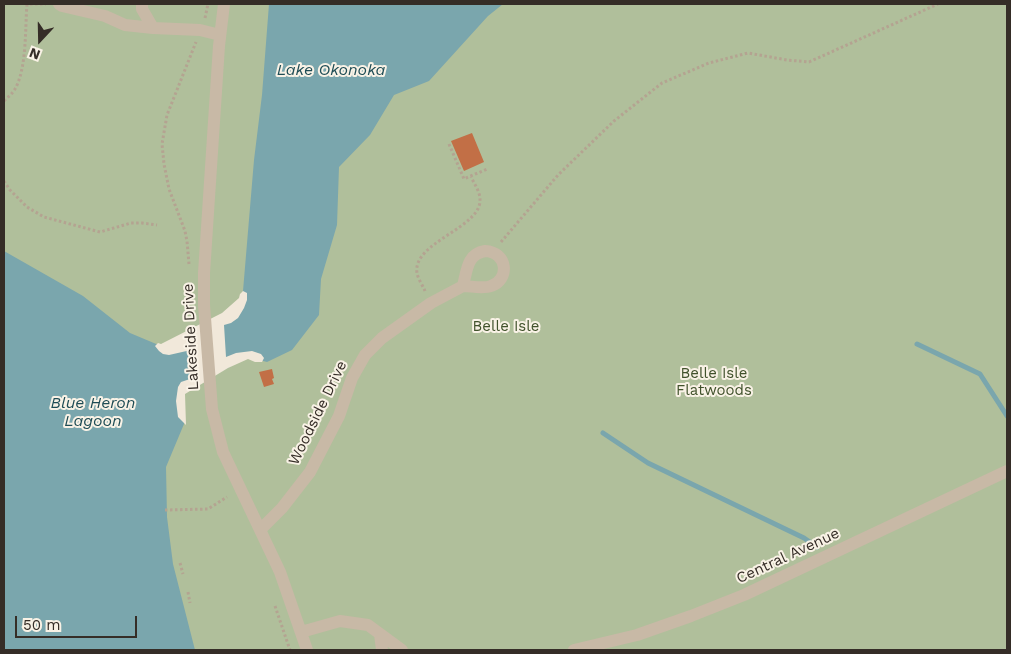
<!DOCTYPE html>
<html>
<head>
<meta charset="utf-8">
<style>
	body { margin:0 }
	#map { position:relative; width:1011px; height:654px; overflow:hidden; background:#f1e8da; font-family:"Work Sans",sans-serif }
	canvas { display:block }
	.frame { position:absolute; inset:0; border:5px solid #352d27; pointer-events:none }
	.north { position:absolute; left:15px; top:15px; width:50px; height:50px; -webkit-text-stroke:4px #f9f2e6; paint-order:stroke; rotate:201deg; font-size:14px; font-weight:700; line-height:20px; text-align:center; color:#352d27 }
	.north::after { content:''; display:block; margin:auto; width:18px; height:22px; background:#352d27; clip-path:polygon(50% 0,100% 100%,50% 72%,0 100%) }
	.scale { position:absolute; left:15px; top:616px; width:122px; height:22px; box-sizing:border-box; border:2px solid #352d27; border-top:0; padding-left:6px; font-size:15px; line-height:18px; white-space:nowrap; color:#352d27; -webkit-text-stroke:4px #f9f2e6; paint-order:stroke }
</style>
</head>
<body>
<div id="map">
<canvas width="1011" height="654"></canvas>
<div class="frame"></div>
<div class="north">N</div>
<div class="scale">50 m</div>
</div>
<script>
const ctx = document.querySelector('canvas').getContext('2d');
ctx.lineJoin = 'round';
function paint(path, color) {
  ctx.fillStyle = color;
  ctx.fill(path, 'evenodd');
}
function stroke(path, color, width, dash) {
  ctx.strokeStyle = color;
  ctx.lineWidth = width;
  ctx.lineCap = dash ? 'butt' : 'round';
  ctx.setLineDash(dash || []);
  ctx.stroke(path);
}
function label(font, color, halo, rows, align = 'center') {
  ctx.font = font + ' "Work Sans",sans-serif';
  ctx.lineWidth = 4;
  ctx.setLineDash([]);
  ctx.textBaseline = 'middle';
  ctx.strokeStyle = halo;
  ctx.fillStyle = color;
  for (const [text, x, y, turn = 0] of rows) {
    ctx.save();
    ctx.translate(x, y);
    ctx.rotate((+turn || 0) * Math.PI / 180);
    ctx.textAlign = isNaN(turn) ? turn : align;
    if (halo) ctx.strokeText(text, 0, 0);
    ctx.fillText(text, 0, 0);
    ctx.restore();
  }
}
const green = new Path2D(`
	M4 4H1007V650H4Z`);
const water = new Path2D(`
	M269 4H503L488 16 429 81 394 95 370 135 339 167 337 225 321 279 319 315 292 350 267 362 248 357 183 392 184 424 166 467 167 517 173 564 195 650H4V251L83 296 130 333 161 346 223 315 241 299 243 291 254 160 262 95Z`);
const pier = new Path2D(`
	M243 291 247 293V300L244 308 238 318 231 323 224 325 226 357 236 353 252 351 261 354 264 358 262 362H255L248 359 228 368 185 394 186 425 178 417 176 401 178 387 181 382 193 378 191 350 169 355 163 354 159 351 155 346 158 343 161 344 222 313 239 298 240 294Z`);
const stream = new Path2D(`
	M917 344 980 374 1007 416
	M603 433 648 463 804 538 817 547`);
const building = new Path2D(`
	M472 133 484 162 464 171 451 141Z
	M272 369 274 378 272 379 274 384 264 387 259 372Z`);
const path = new Path2D(`
	M30 4H46
	M205 18 208 4
	M4 101C8 97 12 94 15 89 27 68 25 28 27 4
	M449 144 464 179 487 169
	M4 181 10 190 27 207 44 217 100 232 131 223H142L157 225
	M501 242 558 175 614 121 662 83 709 63 748 53 787 60 809 62 938 4
	M189 264 187 241 185 231 169 189 164 164 162 144 167 115 196 42
	M425 291C423 286 418 279 417 273 412 242 482 228 480 199 480 192 474 183 471 177
	M165 510 208 509 227 497
	M180 563 183 574
	M188 592 190 603
	M275 606 290 650`);
const minor = new Path2D(`
	M59 4 62 6 105 16 125 25 153 28
	M142 4V9L153 28 200 30 220 35
	M224 4 219 46 204 273V305L212 409 223 452 280 572 307 650
	M485 251C508 252 510 280 491 286 483 289 471 286 463 286 467 270 467 254 485 251Z
	M260 530 282 508 310 472 339 416 352 378 365 355 382 338 431 303 463 286
	M301 632 340 621 368 625 402 650
	M380 634 382 650
	M574 650 637 635 691 616 744 595 1007 471`);
const parkNames = [
	["Belle Isle",506,327],
	["Belle Isle",714,374],
	["Flatwoods",714,391]
];
const streetNames = [
	["Lakeside Drive",191,337,-93],
	["Woodside Drive",318,413,-64],
	["Central Avenue",788,556,-25]
];
const waterNames = [
	["Lake Okonoka",331,70],
	["Blue Heron",93,403],
	["Lagoon",93,421]
];
paint(green, '#b0bf9b');
paint(water, '#7aa6ad');
paint(pier, '#f1e8da');
stroke(stream, '#7aa6ad', 5);
paint(building, '#c26f46');
stroke(path, '#b4a391', 3, [2.5, 2.5]);
stroke(minor, '#c8b9a6', 12);
label('15px', '#41522c', '#f9f2e6', parkNames);
label('15px', '#352d27', '#f9f2e6', streetNames);
label('italic 16px', '#1e4c55', '#f9f2e6', waterNames);
</script>
</body>
</html>
